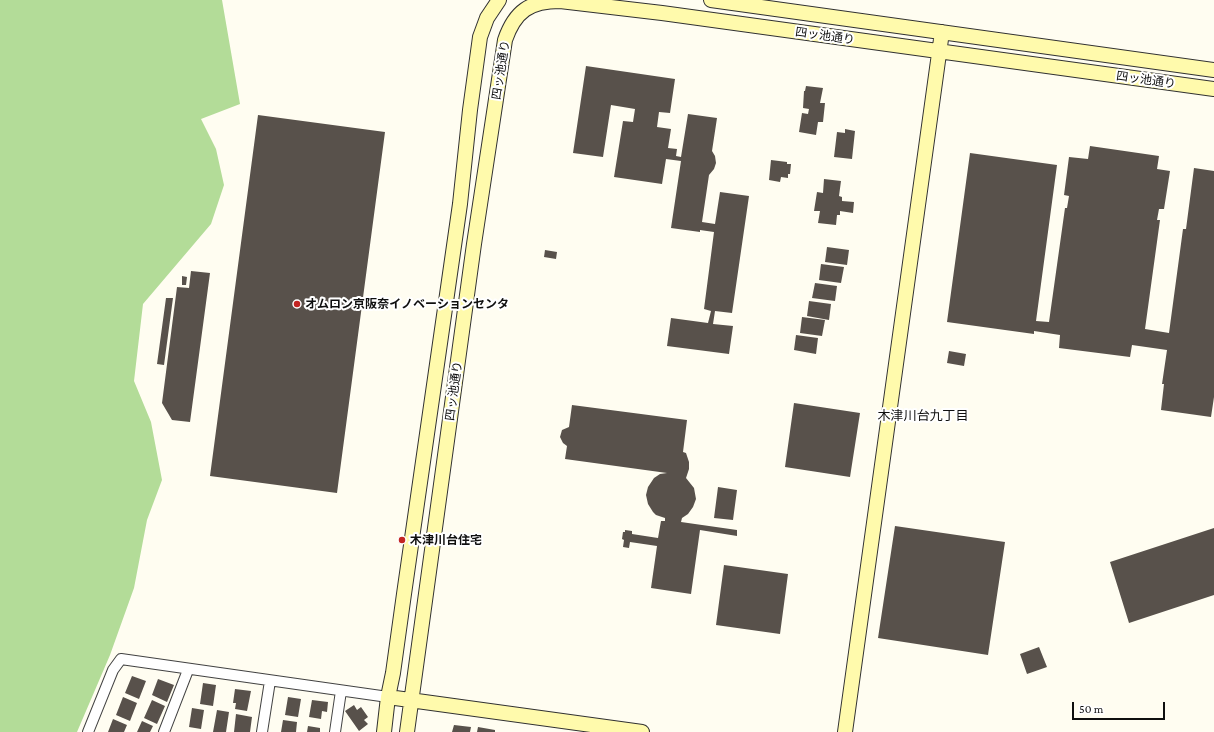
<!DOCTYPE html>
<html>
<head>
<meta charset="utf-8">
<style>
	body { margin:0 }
	#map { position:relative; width:1214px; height:732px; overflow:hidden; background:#fffdf1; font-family:"Crimson Pro",serif }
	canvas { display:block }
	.scale { position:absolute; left:1072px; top:702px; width:93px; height:18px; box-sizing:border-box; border:2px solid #0f0f0f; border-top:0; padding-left:5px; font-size:12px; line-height:14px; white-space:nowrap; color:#0f0f0f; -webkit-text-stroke:3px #fff; paint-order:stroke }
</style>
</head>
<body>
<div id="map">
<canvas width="1214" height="732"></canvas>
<div class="scale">50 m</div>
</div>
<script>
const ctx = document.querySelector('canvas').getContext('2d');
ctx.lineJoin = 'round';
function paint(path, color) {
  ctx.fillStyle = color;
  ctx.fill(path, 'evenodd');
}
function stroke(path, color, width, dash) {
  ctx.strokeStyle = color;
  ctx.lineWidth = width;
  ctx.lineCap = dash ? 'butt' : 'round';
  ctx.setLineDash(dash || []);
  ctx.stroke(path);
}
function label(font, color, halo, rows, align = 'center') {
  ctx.font = font + ' "Crimson Pro","Noto Sans JP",serif';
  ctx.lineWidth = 4;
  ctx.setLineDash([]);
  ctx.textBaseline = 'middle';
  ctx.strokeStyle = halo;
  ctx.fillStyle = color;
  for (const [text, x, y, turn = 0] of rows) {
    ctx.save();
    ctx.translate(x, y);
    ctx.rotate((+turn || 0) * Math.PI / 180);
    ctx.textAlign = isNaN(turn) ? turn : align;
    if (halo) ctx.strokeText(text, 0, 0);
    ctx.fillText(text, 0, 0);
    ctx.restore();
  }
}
const forest = new Path2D(`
	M0 0H222L240 104 201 119 216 149 224 185 211 224 143 304 134 381 151 422 162 480 147 520 134 588 110 655 77 732H0Z`);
const building = new Path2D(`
	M586 66 675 79 670 113 659 112 657 127 671 129 668 148 677 149 676 156 681 157 688 114 717 118 712 151 715 156 716 163 714 169 709 175 702 222 715 224 720 192 749 196 732 313 715 311 713 324 733 326 729 354 667 346 671 318 708 323 711 311 704 309 714 232 700 230V232L671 228 681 161 666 159 662 184 614 177 623 121 633 122 635 109 611 105 603 157 573 153Z
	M806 86 823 88 820 103H825L823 122H818L816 135 799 132 802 113 808 114 809 109 803 108 804 91H805Z
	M258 115 385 132 337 493 210 476Z
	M845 129 855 131 852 159 834 157 837 132 845 133Z
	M1090 146 1159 156 1157 169 1170 171 1164 209H1159L1157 220H1160L1145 329 1169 333 1183 229H1186L1194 168 1214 171V397L1211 417 1161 410 1164 384H1162L1167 350 1132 345 1130 357 1059 348 1060 335 1034 331V334L947 322 970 153 1057 165 1036 321 1049 322 1065 208H1067L1069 196 1064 195 1069 157 1088 159Z
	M771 160 787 162V164H791L790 174H788V178L781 177 780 182 769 180Z
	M824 179 841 181 839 196 842 197V201L854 202 853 213 840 211V215H837L836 225 818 223 820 211H814L817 192 823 193Z
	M827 247 849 250 847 265 825 262Z
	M545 250 557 252 556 259 544 257Z
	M821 264 844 267 841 283 819 280Z
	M191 271 210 273 190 422 172 420 162 403 177 287 189 288Z
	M182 276 187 277 186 285H182Z
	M815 283 837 286 835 301 812 298Z
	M166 298H173L164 365 157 364Z
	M809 301 831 304 829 320 807 316Z
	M802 317 825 320 822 336 800 333Z
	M796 335 818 338 816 354 794 350Z
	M949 351 966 354 964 366 947 363Z
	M794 403 860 413 850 477 785 467Z
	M572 405 687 420 683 452 686 453 689 462V469L686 478 694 488 696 499 693 507 688 514 682 518 681 522 737 530V536L700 530 691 594 651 588 657 546 630 542 629 548 623 547 624 540 622 539 623 532H625V530L632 531V534L658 538 661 521H665V518L656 515 653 512 648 504 646 495 648 487 654 478 660 474 667 473 565 459 567 446 563 443 560 437 562 430 569 427Z
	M718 487 737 490 733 520 714 518Z
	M895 526 1005 542 988 655 878 638Z
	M1214 528V595L1129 623 1110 562Z
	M724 565 788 574 780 634 716 625Z
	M1039 647 1047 667 1027 674 1020 654Z
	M132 676 146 681 139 699 125 693Z
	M158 679 174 685 167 702 152 695Z
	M203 683 216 685 213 706 200 704Z
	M235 689 251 691 247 711 235 709 236 703H233Z
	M123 697 137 703 130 721 116 715Z
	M288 697 301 699 298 717 285 715Z
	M152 700 165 706 157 724 144 718Z
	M312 700 328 702 327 712 322 711 321 719 309 717Z
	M354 705 357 710 361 707 368 717 364 720 368 724 359 731 345 711Z
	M192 708 204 710 201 729 189 727Z
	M217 710 229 712 226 732H213Z
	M236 714 252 717 250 732H234Z
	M113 719 127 725 124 732H108Z
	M283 720 297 722 296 732H281Z
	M142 721 153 726 150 732H137Z
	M454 725 471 727 470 732H452Z
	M308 726 320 728V732H307Z
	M478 727 495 730V732H477Z`);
const street = new Path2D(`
	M88 732 113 670 121 659 388 697
	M164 732 188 670
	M262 732 270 681
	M335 732 341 691`);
const secondary = new Path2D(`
	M711 0 1214 70
	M388 697 642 732
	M384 732 388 697 393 673 404 594 460 204 470 110 480 37 487 18 499 0
	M407 732 474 244 505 40C515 11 530 1 560 1L662 13 1214 89
	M845 732 942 32`);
const markers = [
	[297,304,4,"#c32422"],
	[402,540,4,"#c32422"]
];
const streetNames = [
	["四ッ池通り",825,36,8],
	["四ッ池通り",501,70,-81],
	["四ッ池通り",1146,80,8],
	["四ッ池通り",454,391,-82]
];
const poiNames = [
	["オムロン京阪奈イノベーションセンタ",305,304],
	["木津川台住宅",410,540]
];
const neighbourhoodNames = [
	["木津川台九丁目",923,416]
];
paint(forest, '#b3dc98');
paint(building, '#58514b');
stroke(street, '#424242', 12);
stroke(secondary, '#313131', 16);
stroke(street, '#fff', 10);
stroke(secondary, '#fffaac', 14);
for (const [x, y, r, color] of markers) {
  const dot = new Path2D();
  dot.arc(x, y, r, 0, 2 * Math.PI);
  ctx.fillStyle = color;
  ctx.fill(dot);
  stroke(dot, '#fff', 1.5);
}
label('12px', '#0f0f0f', '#fff', streetNames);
label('bold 12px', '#0f0f0f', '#fff', poiNames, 'left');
label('13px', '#0f0f0f', '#fff', neighbourhoodNames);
</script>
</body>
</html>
